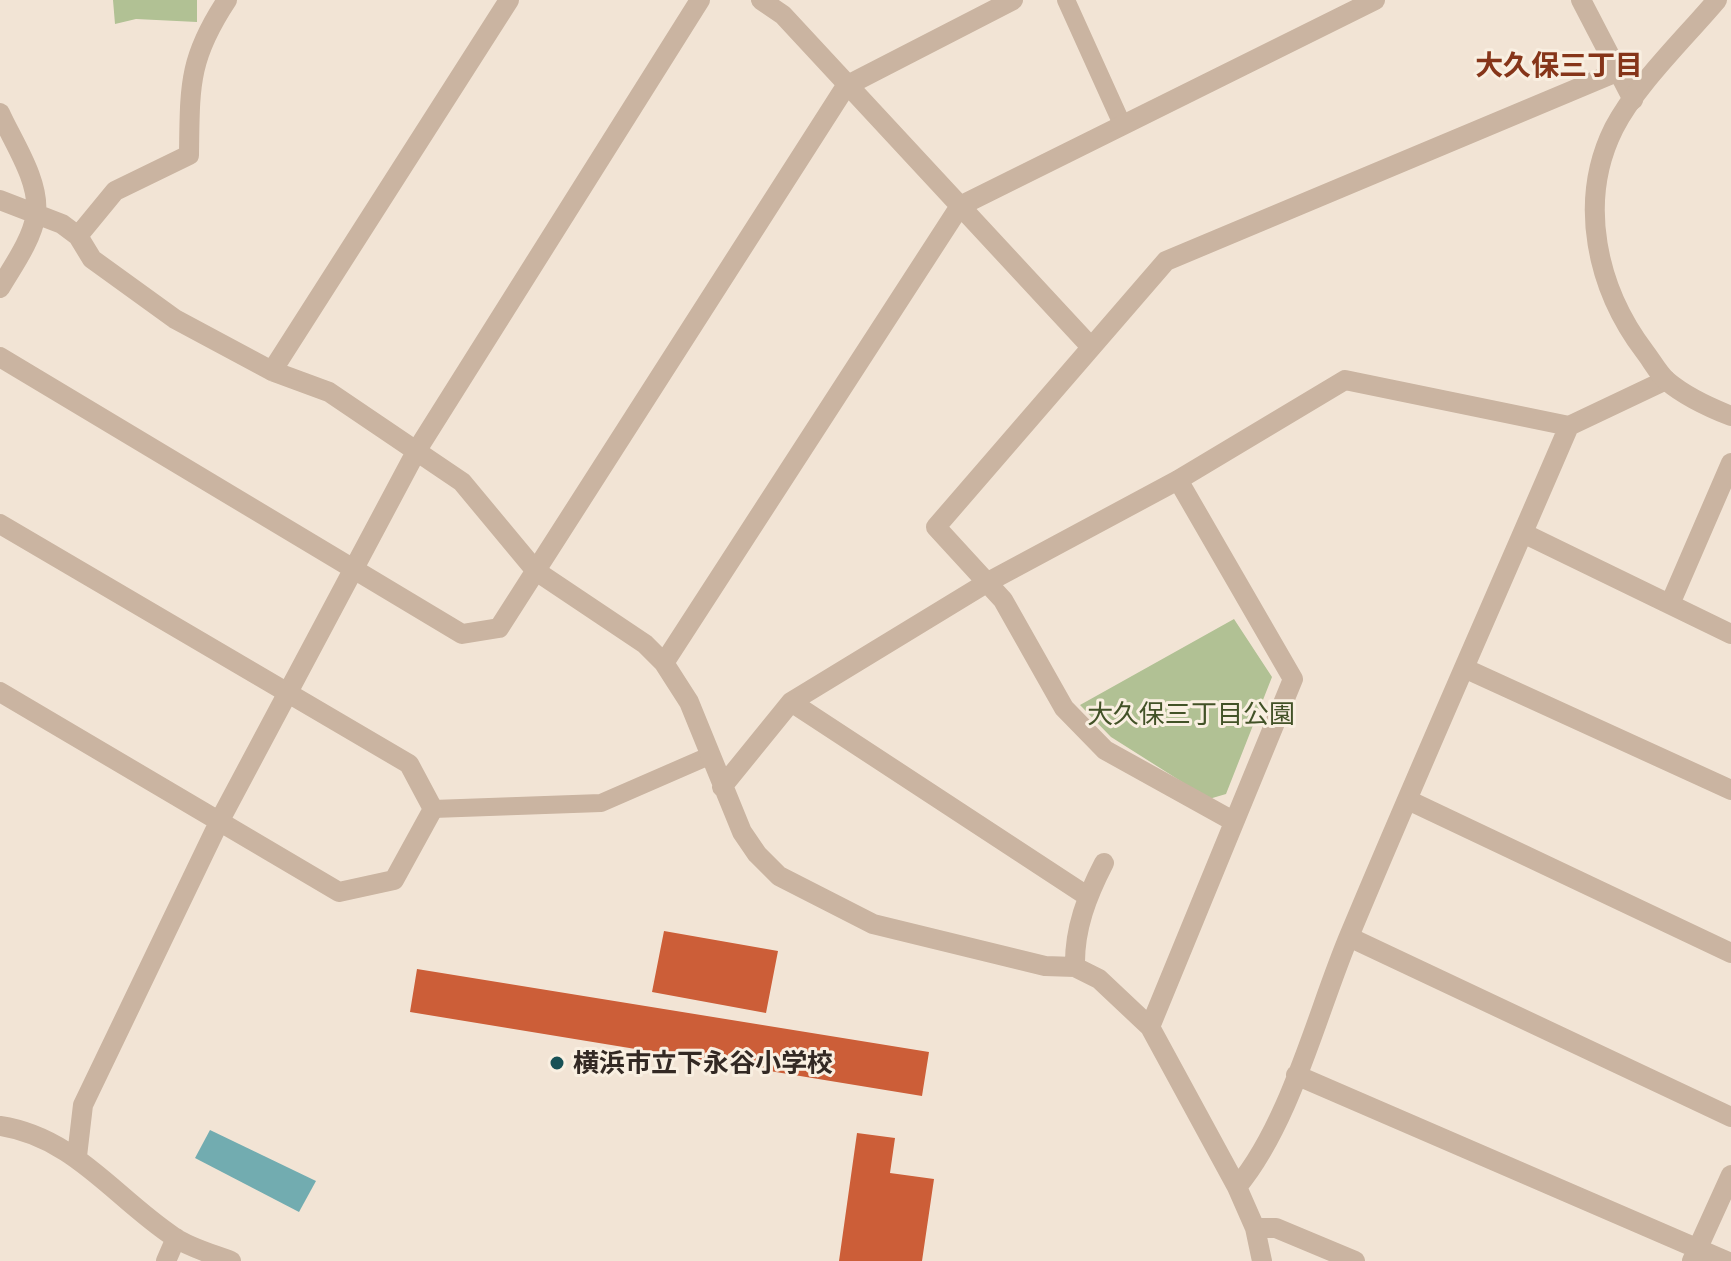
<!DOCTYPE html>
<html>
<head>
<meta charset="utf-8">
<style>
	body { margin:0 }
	canvas { display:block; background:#f2e4d5 }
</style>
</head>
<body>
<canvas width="1731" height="1261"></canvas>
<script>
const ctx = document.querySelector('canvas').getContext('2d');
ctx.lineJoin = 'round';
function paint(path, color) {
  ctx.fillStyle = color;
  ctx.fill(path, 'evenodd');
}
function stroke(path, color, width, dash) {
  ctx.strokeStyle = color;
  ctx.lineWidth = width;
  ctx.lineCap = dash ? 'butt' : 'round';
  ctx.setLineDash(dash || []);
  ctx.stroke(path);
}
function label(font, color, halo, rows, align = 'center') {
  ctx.font = font + ' "Exo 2","Noto Sans JP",sans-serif';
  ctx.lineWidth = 6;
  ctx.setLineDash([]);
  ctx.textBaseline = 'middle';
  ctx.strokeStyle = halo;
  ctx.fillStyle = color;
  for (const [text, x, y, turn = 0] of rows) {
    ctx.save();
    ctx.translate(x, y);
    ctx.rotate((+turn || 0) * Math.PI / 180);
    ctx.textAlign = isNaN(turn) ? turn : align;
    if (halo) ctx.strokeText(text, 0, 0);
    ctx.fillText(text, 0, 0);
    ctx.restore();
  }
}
const green = new Path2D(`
	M113 0H197V22L136 19 115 24Z
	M1234 619 1272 677 1226 794 1209 799 1111 737 1080 705Z`);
const water = new Path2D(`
	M210 1130 316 1181 299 1212 195 1158Z`);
const building = new Path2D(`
	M664 931 778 951 766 1013 652 992Z
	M417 969 929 1052 922 1096 410 1012Z
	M857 1133 895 1138 890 1173 934 1179 922 1261H839Z`);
const service = new Path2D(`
	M1066 0 1122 124
	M433 809 601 803 709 756`);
const minor = new Path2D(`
	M761 0 783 15 1091 347
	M1581 0 1633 100
	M0 113C13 142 40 181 36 214 32 240 13 266 0 288
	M0 200 62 224 78 236 92 259 175 319 272 371 329 392 462 482 536 571 645 644 664 663 689 702 742 832 757 854 779 876 873 924 1045 966 1075 967 1099 979 1150 1027 1237 1187 1255 1228 1262 1261
	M78 236 115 191 189 155C190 86 188 59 227 0
	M0 357 462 634 499 628 846 86 1013 0
	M272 371 509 0
	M0 524 409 764 433 809 394 880 339 892 0 692
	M1523 533 1731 634
	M1670 604 1731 463
	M664 663 960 206 1375 0
	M1464 668 1731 790
	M791 702 1087 896
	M722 787 791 702 988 582 1178 480 1345 380 1569 426
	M1408 800 1731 953
	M1233 821 1105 750 1064 708 1003 600 936 527 1166 261 1619 71
	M1349 937 1731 1117
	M1075 967C1074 929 1087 896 1104 863
	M1150 1027 1293 679 1178 480
	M1296 1075 1726 1261
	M0 1126C74 1137 115 1198 174 1237 190 1248 213 1254 231 1261
	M77 1156 83 1105 220 820 417 450 700 0
	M1237 1187C1291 1122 1317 1012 1350 934 1421 764 1496 596 1569 426L1666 380
	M1255 1228H1276L1355 1261
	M166 1261 176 1238
	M1692 1261 1731 1175`);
const tertiary = new Path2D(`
	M1717 0C1684 39 1637 84 1614 128 1577 202 1597 289 1645 352 1652 361 1658 373 1667 381 1686 397 1708 407 1731 416`);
const markers = [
	[557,1063,8,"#185156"]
];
const parkNames = [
	["大久保三丁目公園",1191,714]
];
const poiNames = [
	["横浜市立下永谷小学校",573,1063]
];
const neighbourhoodNames = [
	["大久保三丁目",1559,66]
];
paint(green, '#b1c194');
paint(water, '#72acb0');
paint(building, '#cc5e38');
stroke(service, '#cab4a1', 18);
stroke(minor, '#cab4a1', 20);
stroke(tertiary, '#cab4a1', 20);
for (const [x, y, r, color] of markers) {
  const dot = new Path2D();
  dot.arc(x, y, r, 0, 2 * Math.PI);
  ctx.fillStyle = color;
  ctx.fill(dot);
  stroke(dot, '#f9efe1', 3);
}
label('26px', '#425227', '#f9efe1', parkNames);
label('bold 26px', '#332924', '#f9efe1', poiNames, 'left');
label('bold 28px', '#863519', '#f9efe1', neighbourhoodNames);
</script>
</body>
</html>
